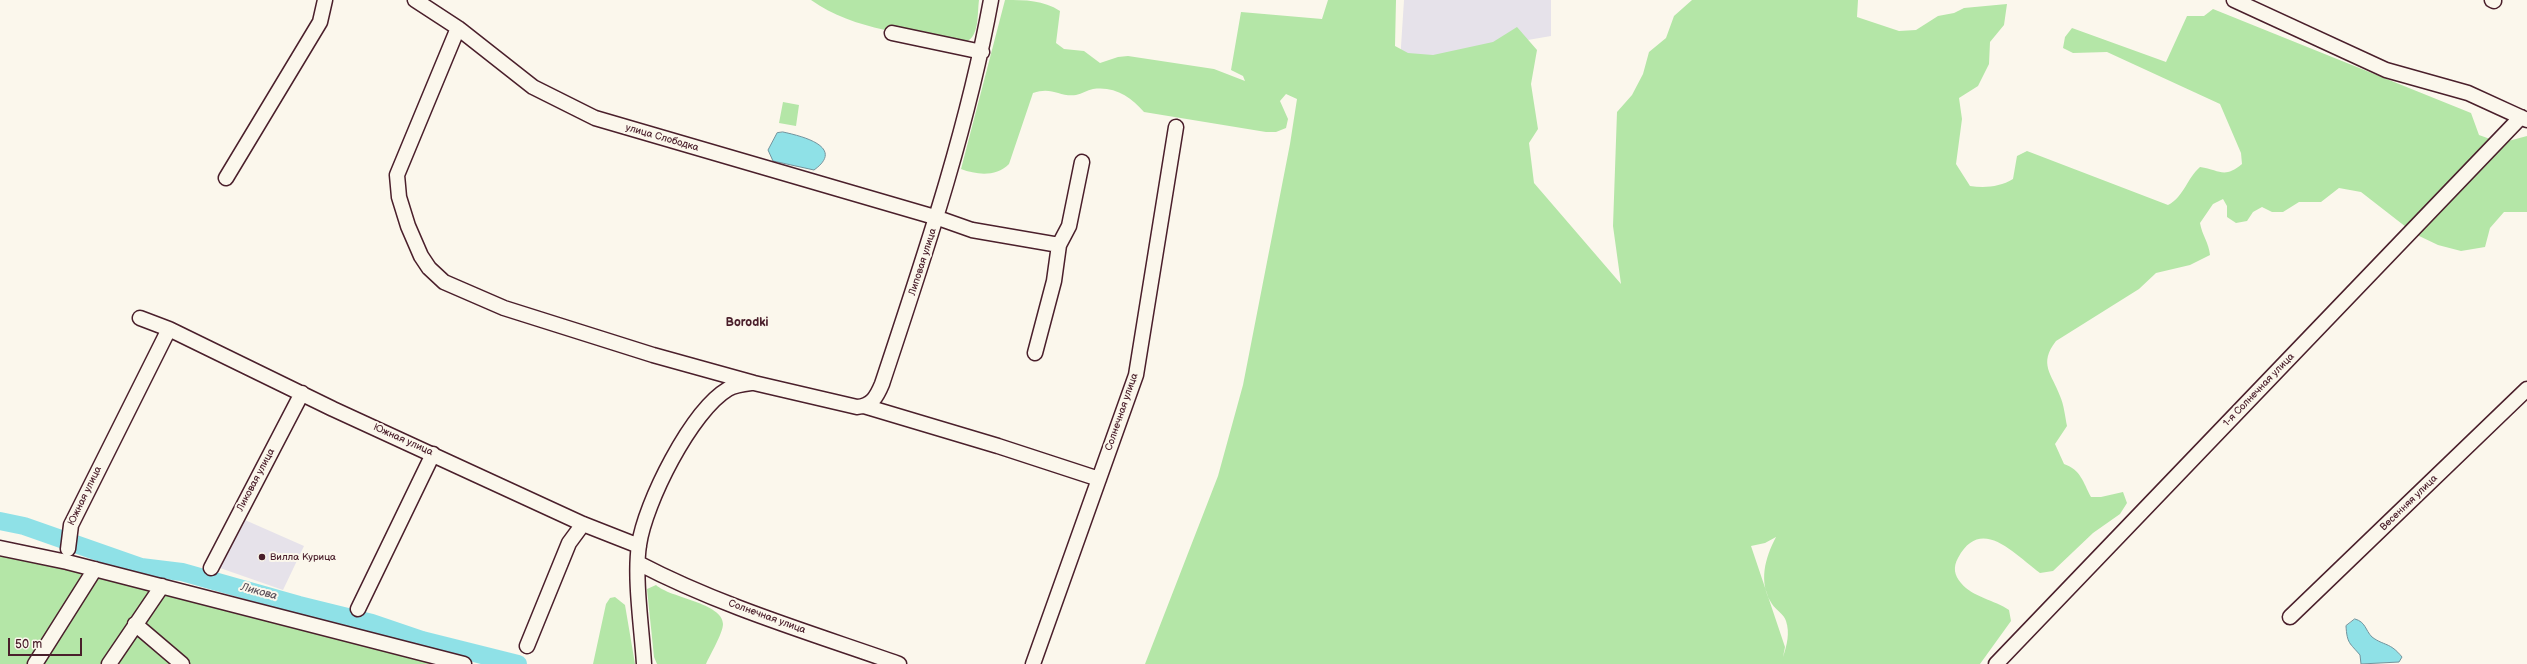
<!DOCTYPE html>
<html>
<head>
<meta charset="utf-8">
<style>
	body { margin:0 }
	#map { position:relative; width:2527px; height:664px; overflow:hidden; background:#fbf7ec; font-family:"Balsamiq Sans",sans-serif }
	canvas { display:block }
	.scale { position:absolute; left:8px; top:638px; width:74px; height:18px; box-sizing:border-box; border:2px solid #4a1f2b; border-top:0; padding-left:5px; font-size:12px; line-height:14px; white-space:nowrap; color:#4a1f2b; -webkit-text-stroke:3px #fbf7ec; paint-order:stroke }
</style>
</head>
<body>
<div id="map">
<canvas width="2527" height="664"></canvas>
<div class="scale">50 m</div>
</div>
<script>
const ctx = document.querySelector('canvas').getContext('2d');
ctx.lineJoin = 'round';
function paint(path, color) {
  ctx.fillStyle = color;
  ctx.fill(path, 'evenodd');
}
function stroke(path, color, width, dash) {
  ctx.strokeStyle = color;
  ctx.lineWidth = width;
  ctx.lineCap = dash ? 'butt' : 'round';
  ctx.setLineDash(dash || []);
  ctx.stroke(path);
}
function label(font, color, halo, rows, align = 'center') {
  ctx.font = font + ' "Balsamiq Sans",sans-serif';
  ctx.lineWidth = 4;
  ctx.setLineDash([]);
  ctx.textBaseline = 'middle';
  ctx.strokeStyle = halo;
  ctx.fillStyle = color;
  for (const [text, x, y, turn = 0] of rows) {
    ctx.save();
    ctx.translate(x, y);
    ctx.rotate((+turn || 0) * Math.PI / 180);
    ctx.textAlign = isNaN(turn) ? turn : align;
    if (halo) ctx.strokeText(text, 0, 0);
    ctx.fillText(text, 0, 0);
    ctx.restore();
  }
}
const built = new Path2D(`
	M1404 0H1551V36L1400 62Z
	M245 520 304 546 283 590 220 568Z`);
const green = new Path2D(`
	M811 0H979C977 15 980 39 963 43 911 34 855 31 811 0Z
	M1005 0C1026 0 1043 0 1060 11L1056 43 1064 49 1084 51 1100 63 1118 57 1128 56 1214 69 1245 81 1243 76 1231 70 1241 12 1322 19 1328 0H1396L1395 46 1408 53 1433 55 1493 42 1517 27 1537 50 1531 84 1538 129 1529 143 1534 183 1621 284 1613 226 1617 112 1632 95 1643 74 1649 52 1666 38 1674 16 1692 0H1858L1857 17 1899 31 1916 30 1938 16 1954 13 1964 8 2007 4 2004 25 1990 42 1989 64 1978 86 1959 98 1962 119 1956 164 1970 186C1985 188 2000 187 2013 179L2017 156 2027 151 2168 205C2184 197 2187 178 2200 167 2220 170 2224 179 2242 164L2241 153 2220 104 2107 52 2073 53 2063 48 2065 37 2072 28 2166 62 2187 16H2204L2213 9 2471 113 2479 135 2501 143 2527 136V212H2504L2490 228 2485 247 2461 251 2438 245 2415 234 2361 192 2339 188 2321 202H2299L2283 212H2272L2262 207 2253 212 2247 221 2236 223 2227 217V206L2223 199 2213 204 2200 223C2202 235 2209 243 2210 255L2190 265 2156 273 2139 289 2056 341C2038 364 2052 374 2060 396 2064 405 2065 416 2067 426L2055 444 2064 464C2081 470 2083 482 2091 497H2101L2123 492 2127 503 2120 514 2093 533 2053 571 2040 573C2014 554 1981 515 1958 558 1953 567 1954 575 1961 583 1972 597 1995 600 2009 610L2011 621 1980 664H1145L1218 476 1243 385 1290 144 1297 99 1286 94 1280 101 1288 119 1286 128 1276 132H1266L1144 112C1131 97 1115 86 1093 89 1087 90 1082 94 1076 95 1059 97 1052 86 1033 93L1009 164C996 177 977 175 961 169ZM1776 537C1765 558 1758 582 1772 604 1776 610 1784 614 1786 621 1790 633 1787 645 1783 657L1785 647 1751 546 1765 543Z
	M783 102 799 105 796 126 779 123Z
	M0 553 437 664H0Z
	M656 585C670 598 723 603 723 624 723 633 710 655 706 664H657L654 657 647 589Z
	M615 597 625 605 635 664H593L606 604 610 598Z`);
const water = new Path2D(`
	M783 132C802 136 846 147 814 170L773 161 768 150 777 133Z
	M2355 619C2366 622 2365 630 2372 637 2384 646 2390 642 2402 657L2399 662 2361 664 2360 655C2350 643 2347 644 2346 626Z`);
const river = new Path2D(`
	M0 521 24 526 141 567 182 572 299 605 372 623 422 640 518 664`);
const minor = new Path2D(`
	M415 0 458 28 533 87 595 118 938 218 972 230 1059 245
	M2234 0 2386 70 2468 93 2527 120
	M2492 0 2494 1
	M458 28 397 175 399 197 408 226 421 256 429 268 444 282 504 308 653 355 754 383 857 407C872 406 877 396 882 384 924 257 967 131 991 0
	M892 33 982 52
	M226 178 320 22 325 0
	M140 318 169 329 333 409 583 524 639 546
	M1035 353 1054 281 1059 245 1069 226 1082 162
	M864 406 998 446 1099 479
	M0 548 67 562 464 664
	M68 549 71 525 169 329
	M638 563C720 606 811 633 899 664
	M211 568 302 393
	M358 609 433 454
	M2290 617 2527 389
	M135 624 182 664
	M527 646 569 543 583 524
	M35 664 95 569
	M109 664 162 586
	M644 664C642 630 634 578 639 545 645 503 691 411 728 389 735 385 744 384 752 383
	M1033 664 1136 375 1176 127
	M1996 664 2521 117`);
const markers = [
	[262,557,4,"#4a1f2b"]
];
const streetNames = [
	["улица Слободка",662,138,16],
	["Липовая улица",923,262,-72],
	["1-я Солнечная улица",2259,390,-46],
	["Солнечная улица",1122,412,-71],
	["Южная улица",403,440,24],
	["Ликовая улица",256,480,-62],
	["Южная улица",85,496,-64],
	["Весенняя улица",2409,503,-44],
	["Солнечная улица",767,617,20]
];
const poiNames = [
	["Вилла Курица",270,557]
];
const waterNames = [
	["Ликова",259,592,15]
];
const quarterNames = [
	["Borodki",747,323]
];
paint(built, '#e6e2ea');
paint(green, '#b4e6a7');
paint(water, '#8fe1e7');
stroke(water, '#73939c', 1);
stroke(river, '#8fe1e7', 18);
stroke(minor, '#4a1f2b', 17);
stroke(minor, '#fbf7ec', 14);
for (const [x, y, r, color] of markers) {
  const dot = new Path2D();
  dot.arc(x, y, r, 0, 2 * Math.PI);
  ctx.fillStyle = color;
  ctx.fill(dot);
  stroke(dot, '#fbf7ec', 1.5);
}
label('10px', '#4a1f2b', '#fbf7ec', streetNames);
label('10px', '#4a1f2b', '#fbf7ec', poiNames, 'left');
label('italic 11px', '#5b505a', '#fbf7ec', waterNames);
label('bold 12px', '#4a1f2b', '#fbf7ec', quarterNames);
</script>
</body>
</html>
